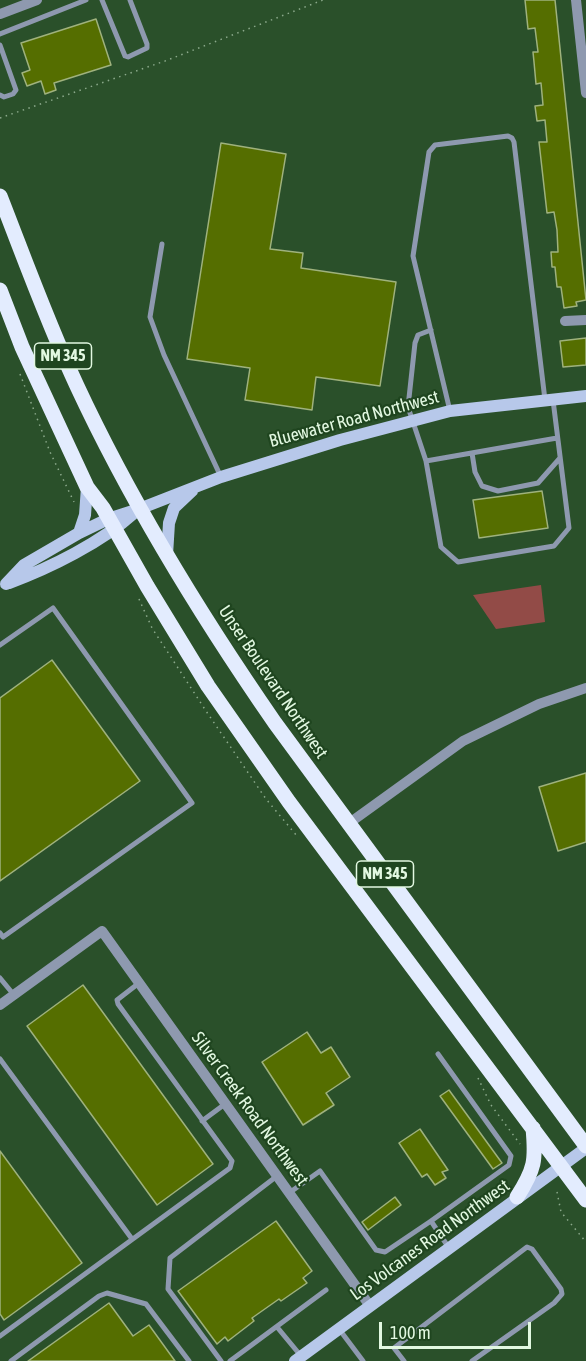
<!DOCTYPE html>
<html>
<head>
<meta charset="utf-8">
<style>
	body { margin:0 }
	#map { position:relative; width:586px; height:1361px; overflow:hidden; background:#2a502a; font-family:"Asap Condensed",sans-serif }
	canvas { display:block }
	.scale { position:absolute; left:379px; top:1322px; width:152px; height:27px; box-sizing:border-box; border:3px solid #e2f8e1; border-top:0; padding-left:8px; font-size:18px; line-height:21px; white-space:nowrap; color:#e2f8e1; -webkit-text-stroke:4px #1f451f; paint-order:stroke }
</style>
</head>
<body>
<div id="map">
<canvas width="586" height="1361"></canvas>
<div class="scale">100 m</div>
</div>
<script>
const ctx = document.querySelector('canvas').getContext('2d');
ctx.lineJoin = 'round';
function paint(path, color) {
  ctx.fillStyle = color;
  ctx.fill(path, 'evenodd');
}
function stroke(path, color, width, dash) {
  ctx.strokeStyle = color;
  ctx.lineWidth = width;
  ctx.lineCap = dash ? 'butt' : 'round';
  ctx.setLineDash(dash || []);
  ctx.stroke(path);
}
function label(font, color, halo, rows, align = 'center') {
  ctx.font = font + ' "Asap Condensed",sans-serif';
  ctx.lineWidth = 4.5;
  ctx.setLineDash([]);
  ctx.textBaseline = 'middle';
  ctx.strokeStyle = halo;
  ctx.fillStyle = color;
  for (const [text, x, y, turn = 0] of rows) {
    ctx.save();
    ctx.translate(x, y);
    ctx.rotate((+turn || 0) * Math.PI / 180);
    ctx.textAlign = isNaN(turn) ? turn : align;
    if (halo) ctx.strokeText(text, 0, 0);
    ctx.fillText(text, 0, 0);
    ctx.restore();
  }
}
const green = new Path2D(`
	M541 585 545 622 496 629 473 595Z`);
const building = new Path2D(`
	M525 0H555L586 300 576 302 577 306 564 308 561 287H557L555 267H552L551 252H558L557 230 554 212 547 213 539 142H547L545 120 537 121 535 106 543 105 541 83 536 84 534 62 533 52H538L535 28 528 29Z
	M96 19 111 65 54 83 56 90 45 94 41 81 27 86 22 73 30 70 21 43Z
	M221 143 286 154 270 249 303 253 301 268 396 282 380 386 316 377 312 410 245 400 250 368 187 359Z
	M586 338V365L563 367 560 341Z
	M542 491 548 528 479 538 473 500Z
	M52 660 140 781 0 881V698Z
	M586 773V842L558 851 539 787Z
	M83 985 213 1164 157 1205 27 1026Z
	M307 1032 321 1053 331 1047 350 1077 326 1093 334 1105 303 1125 262 1062Z
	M449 1090 502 1163 493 1169 440 1096Z
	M420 1129 448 1170 442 1172 446 1178 435 1185 427 1174 422 1177 399 1143Z
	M0 1151 82 1263 4 1320 0 1314Z
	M395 1197 401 1205 368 1230 362 1222Z
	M276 1221 312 1271 303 1278 307 1283 281 1301 279 1299 252 1318 254 1321 228 1341 225 1337 217 1344 178 1291Z
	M109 1303 133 1336 149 1325 175 1361H28Z`);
const path = new Path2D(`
	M0 118 165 61 323 0
	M20 374 50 452 74 502
	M139 599 152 628 206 711 266 799 297 836
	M478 1078 491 1105 520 1144
	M557 1192 561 1212 586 1242
	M471 1211 476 1203 475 1201`);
const lane = new Path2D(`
	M102 0 125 56 128 57 147 48V44L130 0
	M0 34 86 0
	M0 45 16 90 13 94 4 97 0 95
	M162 244 150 317 164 355 221 477
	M553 400 569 528 554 546 458 562 441 547 426 461 557 438
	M450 411 413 256 429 152 435 145 508 136 512 138 514 142 545 400
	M472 453 475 472 482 486 498 491 538 483 560 458
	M426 461 408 407 415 343 418 335 431 330
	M0 645 53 608 192 803 3 937 0 933
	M0 978 14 995
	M0 1059 132 1239
	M202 1121 225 1104
	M289 1193 320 1171 376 1250 385 1252 431 1221 449 1248
	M431 1221 509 1165 511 1156 438 1054
	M277 1327 301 1356
	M339 1329 363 1361
	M0 1336 230 1168 232 1161 118 1004 117 1000 139 983
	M11 1361 99 1296 107 1293 146 1304 189 1361
	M221 1361 168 1289 170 1258 277 1176
	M230 1361 326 1290
	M404 1361 394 1348 527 1247 532 1249 561 1289 562 1294 554 1303 472 1361`);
const street = new Path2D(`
	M576 0 586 93
	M0 14 37 0
	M565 321 586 320
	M348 824 463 741 539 704 586 688
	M0 1005 102 931 370 1306`);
const secondary = new Path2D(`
	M79 533 85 515 87 487
	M167 555 169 523 174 508 192 491
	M9 583C50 568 102 542 134 513
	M6 584 24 565 79 533 108 519 139 509 221 477 340 440 450 411 586 396
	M295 1361 586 1148`);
const primary = new Path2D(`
	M0 196C25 260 48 324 77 386 132 504 201 616 275 723L586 1146
	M0 290 22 347 87 487 103 508 147 586 208 686 289 802 586 1200
	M517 1197C535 1169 536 1160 533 1128`);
const shields = [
	[63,356,57],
	[385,874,57]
];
const shieldNames = [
	["NM 345",63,356],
	["NM 345",385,874]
];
const streetNames = [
	["Bluewater Road Northwest",354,419,-15],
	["Unser Boulevard Northwest",273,682,56],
	["Silver Creek Road Northwest",250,1109,54],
	["Los Volcanes Road Northwest",430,1240,-36]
];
paint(green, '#924b47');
paint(building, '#556e00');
stroke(building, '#9fb27d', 1.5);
stroke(path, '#8ba98b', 1.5, [1.5, 4.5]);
stroke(lane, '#8e99af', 5);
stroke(street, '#8e99af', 10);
stroke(secondary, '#b7c8ea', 12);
stroke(primary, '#e3ecfe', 15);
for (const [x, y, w] of shields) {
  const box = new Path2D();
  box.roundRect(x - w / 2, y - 13, w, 26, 4.5);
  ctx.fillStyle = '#1f451f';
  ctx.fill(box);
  stroke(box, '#e2f8e1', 1.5);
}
label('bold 16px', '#e2f8e1', null, shieldNames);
label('18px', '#e2f8e1', '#1f451f', streetNames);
</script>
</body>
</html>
